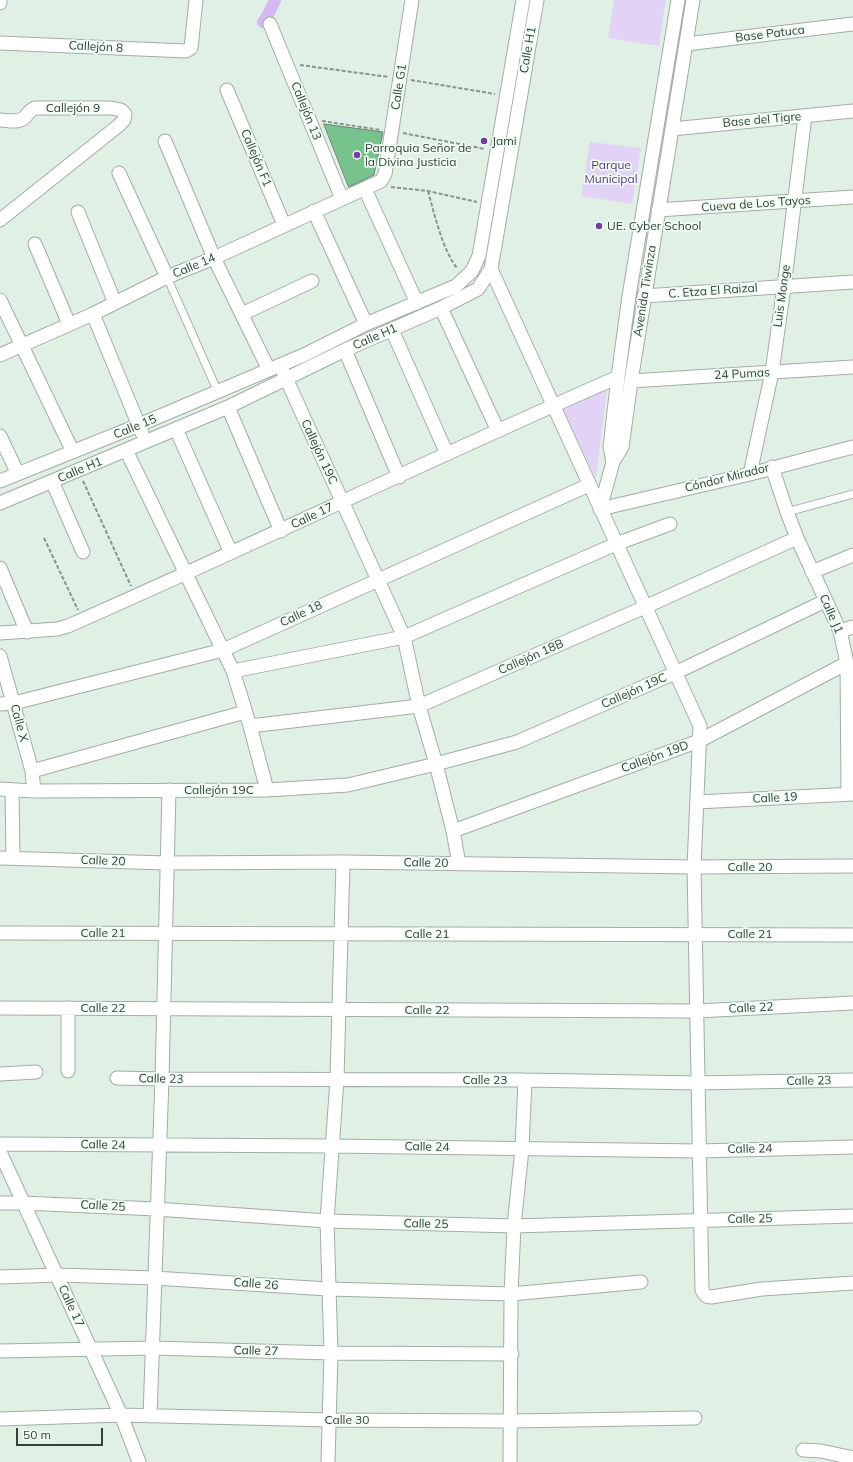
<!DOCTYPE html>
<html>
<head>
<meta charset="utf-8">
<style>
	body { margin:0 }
	#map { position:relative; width:853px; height:1462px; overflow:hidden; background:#e1f0e5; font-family:Mulish,sans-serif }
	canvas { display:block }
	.scale { position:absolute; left:16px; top:1428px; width:87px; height:18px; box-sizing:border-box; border:2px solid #383e39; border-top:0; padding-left:5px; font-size:12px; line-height:14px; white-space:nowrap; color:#383e39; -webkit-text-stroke:3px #eefef2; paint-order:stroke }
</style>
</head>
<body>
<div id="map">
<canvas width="853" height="1462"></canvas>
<div class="scale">50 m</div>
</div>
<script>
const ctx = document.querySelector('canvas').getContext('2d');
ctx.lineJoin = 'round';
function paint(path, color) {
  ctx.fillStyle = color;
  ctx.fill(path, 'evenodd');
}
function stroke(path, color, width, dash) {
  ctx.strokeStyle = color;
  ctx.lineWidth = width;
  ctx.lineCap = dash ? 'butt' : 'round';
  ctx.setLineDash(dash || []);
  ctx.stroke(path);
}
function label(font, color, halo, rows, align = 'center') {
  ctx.font = font + ' Mulish,sans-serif';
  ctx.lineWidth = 3.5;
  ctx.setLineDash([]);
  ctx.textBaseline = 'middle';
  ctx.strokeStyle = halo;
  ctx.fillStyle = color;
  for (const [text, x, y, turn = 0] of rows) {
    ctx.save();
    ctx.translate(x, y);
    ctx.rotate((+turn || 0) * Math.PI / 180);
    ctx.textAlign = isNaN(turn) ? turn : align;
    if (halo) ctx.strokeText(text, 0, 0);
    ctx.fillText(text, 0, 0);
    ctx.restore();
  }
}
const green = new Path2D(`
	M614 0H666L659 46 608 38Z
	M590 142 641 148 632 204 581 196Z
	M607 389 596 478 563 409Z`);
const canal = new Path2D(`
	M263 22 269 13 275 0`);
const building = new Path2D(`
	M324 124 383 132 374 175 349 187Z`);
const path = new Path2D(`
	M300 65 389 77
	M411 80 495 94
	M322 121 381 130
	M403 133 485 149
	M391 187 428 191 477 202
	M428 191C434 213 443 251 457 268
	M83 481 131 586
	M44 538 78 610`);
const lane = new Path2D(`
	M167 277 218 392
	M787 512 853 494`);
const street = new Path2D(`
	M693 0 631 381 622 447 613 462 600 509 750 474 853 447
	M0 3V0
	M270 24 342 199
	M0 43 186 51 191 48 196 0
	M686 44 853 24
	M227 90 284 225
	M0 120C8 120 20 124 26 116 29 112 30 110 35 108H111L121 110 125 114 124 120 118 126 0 220
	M672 129 853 111
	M165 141 214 258 269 370
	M119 173 167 277
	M365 189 417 303
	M658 210 853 197
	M314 211 366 324
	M78 212 115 303
	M35 244 69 324
	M491 269 700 726 694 867 702 1290C704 1295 706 1297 711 1297L762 1289 853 1283
	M644 296 853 282
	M0 300 73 452
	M441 308 498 431
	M93 314 142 433
	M242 314 312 281
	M392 330 447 454
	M345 350 399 477
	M0 355 93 314 167 277 214 258 381 181 385 174 412 0
	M280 365 404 637 419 706 436 764 517 742 675 673 825 601
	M631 381 853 367
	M228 407 281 531
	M176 429 231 553
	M0 436 18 474
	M126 450 233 671 250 726 267 790
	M613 462 610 447 618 377 629 296 678 0
	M772 467 787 512 797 538 840 631 847 663 848 794
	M750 474 772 372 784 287 805 116
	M0 481 139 425 304 355 366 324 456 286 472 271 479 256 523 0
	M52 481 83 552
	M0 503 228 407 345 350 441 308 478 289 491 269 537 0
	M0 568 27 632
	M812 572 853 555
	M840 631 853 627
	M0 633 57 629 68 626C252 545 433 458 618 377
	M0 656 32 771 34 791
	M233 671 404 637 616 544 670 524
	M0 704 14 703 223 650 589 485
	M250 726 419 706 645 607 797 538
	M32 771 245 712
	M0 789 34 791 267 790 348 785 436 764 453 831 459 864
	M12 790 13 857
	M697 802 853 794
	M453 831 699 741 847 663
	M0 858 167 863 343 862 694 867 853 866
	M0 933 853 935
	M0 1008 697 1011 853 1003
	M68 1008V1071
	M0 1074 36 1072
	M117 1078 162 1079 525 1080 698 1083 853 1080
	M0 1144 333 1146 699 1151 853 1147
	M0 1152 121 1415 139 1462
	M0 1203H23L156 1209 327 1221 514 1226 853 1216
	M0 1277 57 1275 154 1278 328 1289 511 1294 641 1282
	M0 1351 152 1348 331 1353 512 1354
	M150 1416 162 1079 169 790
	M0 1419 121 1415 329 1420 511 1421 695 1418
	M803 1450 821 1451 853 1458
	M328 1462 331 1353 327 1221 337 1079 343 862
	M510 1462 511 1294 514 1226 522 1149 525 1080`);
const markers = [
	[484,141,4,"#7739ae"],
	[357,155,4,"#7739ae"],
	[599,226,4,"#7739ae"]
];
const streetNames = [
	["Base Patuca",770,34,-7],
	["Callejón 8",96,47,3],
	["Calle H1",528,50,-80],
	["Calle G1",399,87,-81],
	["Callejón 9",73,108],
	["Callejón 13",306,111,68],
	["Base del Tigre",762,120,-5],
	["Callejón F1",256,158,67],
	["Cueva de Los Tayos",756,204,-4],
	["Calle 14",194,266,-23],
	["Avenida Tiwinza",645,291,-81],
	["C. Etza El Raizal",713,291,-4],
	["Luis Monge",782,296,-82],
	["Calle H1",375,337,-24],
	["24 Pumas",742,374,-3],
	["Calle 15",135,427,-22],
	["Callejón 19C",319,452,65],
	["Calle H1",80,470,-23],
	["Cóndor Mirador",727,478,-14],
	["Calle 17",312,516,-25],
	["Calle 18",301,614,-25],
	["Calle J1",831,614,66],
	["Callejón 18B",531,657,-24],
	["Callejón 19C",634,691,-24],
	["Calle X",19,723,75],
	["Callejón 19D",655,757,-20],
	["Callejón 19C",219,790],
	["Calle 19",775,798,-3],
	["Calle 20",103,861,2],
	["Calle 20",426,863,1],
	["Calle 20",750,867],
	["Calle 21",103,933],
	["Calle 21",427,934],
	["Calle 21",750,934],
	["Calle 22",103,1008],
	["Calle 22",751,1008,-3],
	["Calle 22",427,1010],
	["Calle 23",161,1079,1],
	["Calle 23",485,1080],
	["Calle 23",809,1081,-1],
	["Calle 24",103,1145,1],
	["Calle 24",427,1147,1],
	["Calle 24",750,1149,-1],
	["Calle 25",103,1206,3],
	["Calle 25",750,1219,-1],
	["Calle 25",426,1224,1],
	["Calle 26",256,1284,4],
	["Calle 17",71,1306,65],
	["Calle 27",256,1351,1],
	["Calle 30",347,1420]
];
const poiNames = [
	["Jami",492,141],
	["Parroquia Señor de",365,148],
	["la Divina Justicia",365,162],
	["UE. Cyber School",607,226]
];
const parkNames = [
	["Parque",611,165],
	["Municipal",611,179]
];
paint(green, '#e2d2f6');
stroke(canal, '#d4b9f5', 12);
paint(building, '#76c38e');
stroke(building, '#707e74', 1);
stroke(lane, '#a0aea4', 9);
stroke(street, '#a0aea4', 15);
stroke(path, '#89948c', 2, [4, 2]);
stroke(lane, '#fff', 7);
stroke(street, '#fff', 13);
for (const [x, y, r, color] of markers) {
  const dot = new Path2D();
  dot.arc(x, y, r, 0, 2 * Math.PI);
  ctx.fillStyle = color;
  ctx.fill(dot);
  stroke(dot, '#eefef2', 1.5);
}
label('12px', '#383e39', '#eefef2', streetNames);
label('12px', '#383e39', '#eefef2', poiNames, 'left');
label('12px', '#5f3388', '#eefef2', parkNames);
</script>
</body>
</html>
